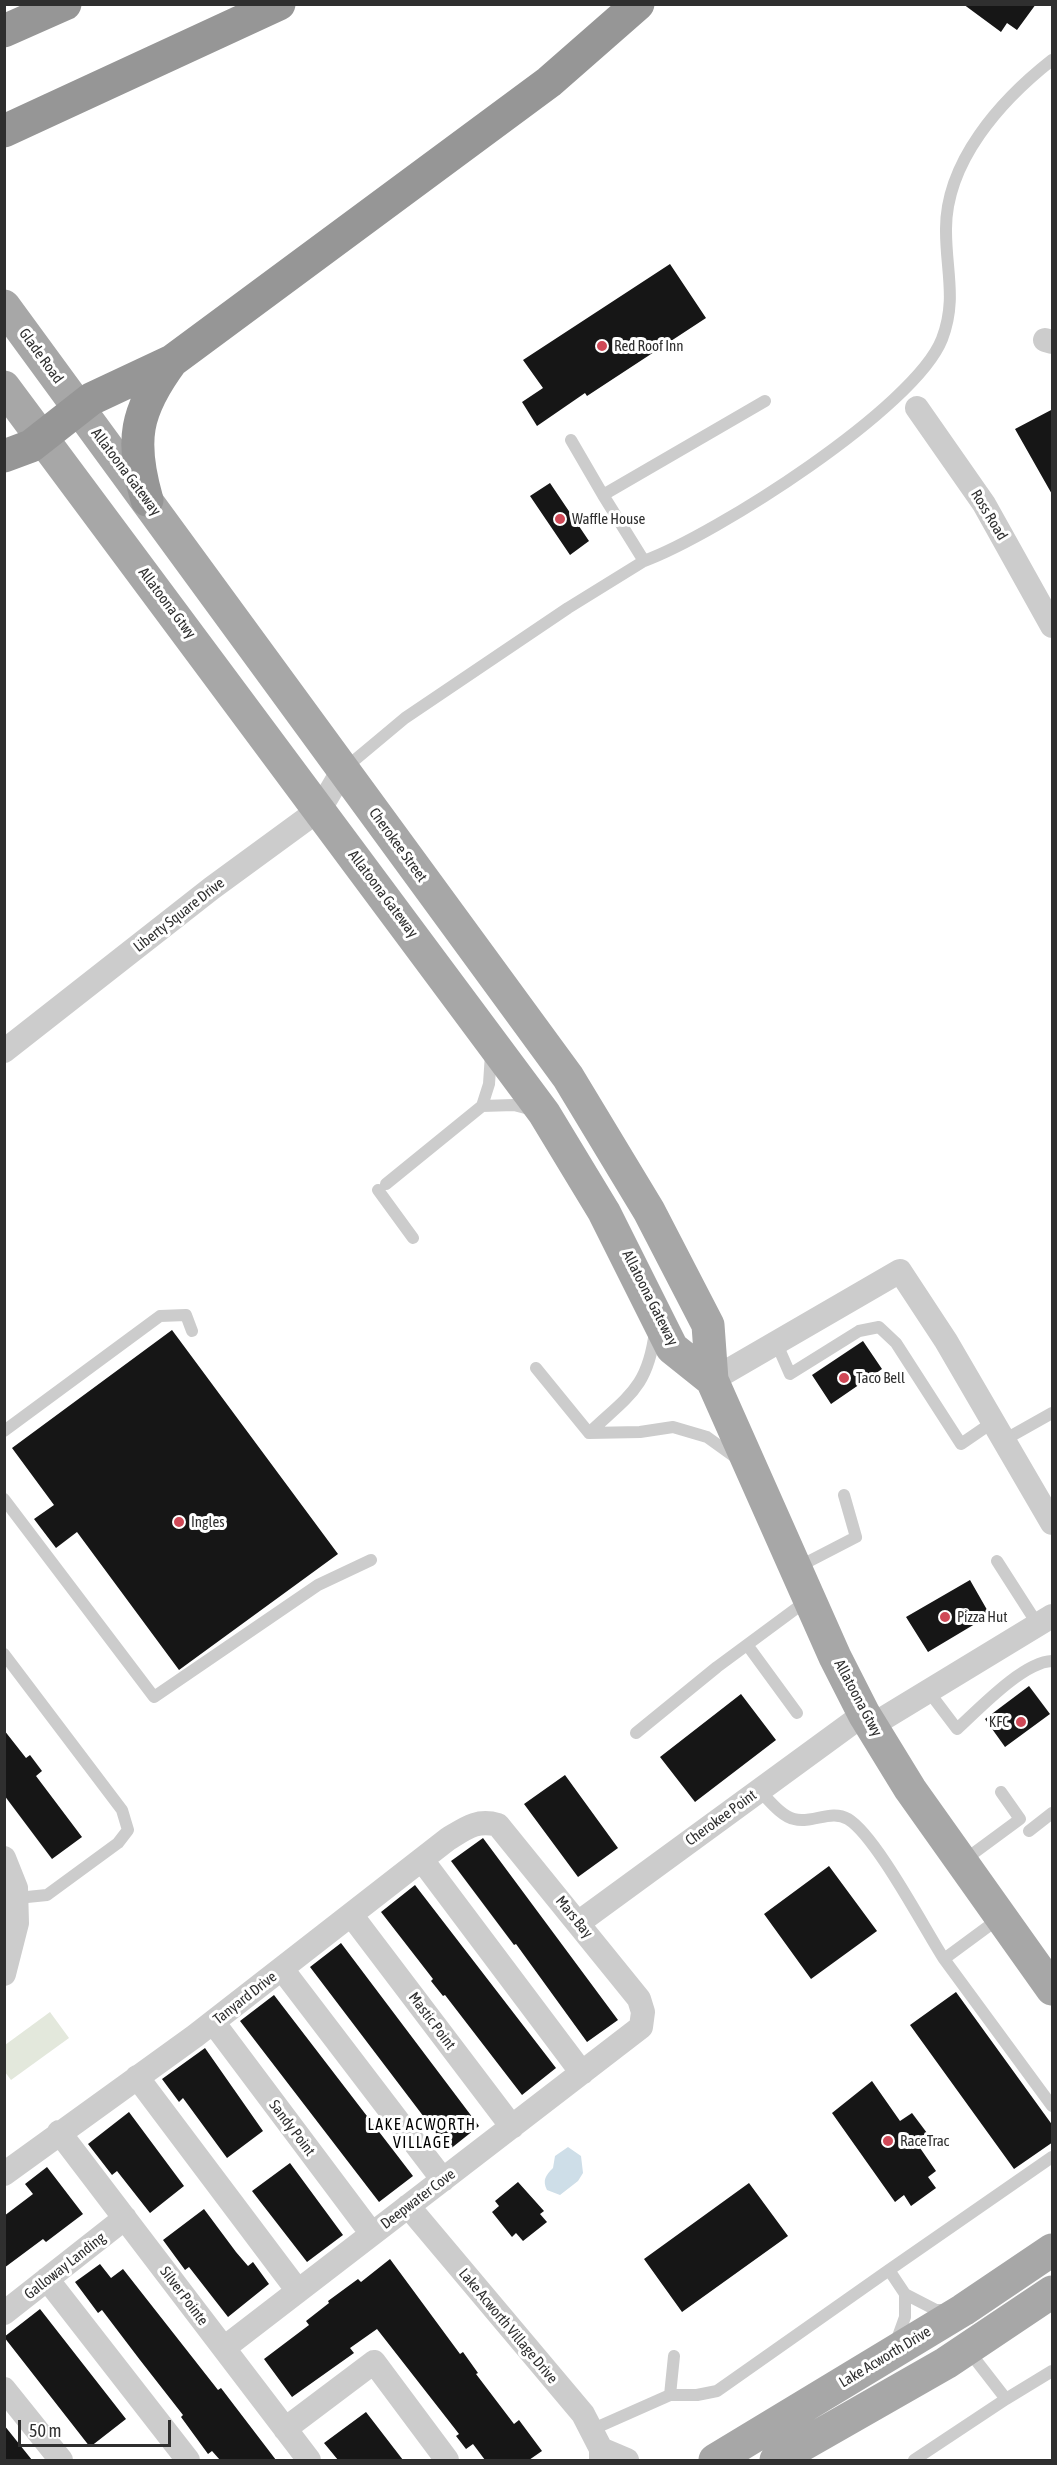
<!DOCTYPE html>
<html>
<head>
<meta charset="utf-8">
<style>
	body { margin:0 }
	#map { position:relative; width:1057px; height:2465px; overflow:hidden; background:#fff; font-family:"Asap Condensed",sans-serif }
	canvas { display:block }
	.frame { position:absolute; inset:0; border:6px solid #2f2f2f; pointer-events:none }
	.scale { position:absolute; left:18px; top:2420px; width:153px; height:27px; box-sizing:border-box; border:3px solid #2f2f2f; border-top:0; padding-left:8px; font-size:18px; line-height:21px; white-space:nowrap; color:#2f2f2f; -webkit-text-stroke:4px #fff; paint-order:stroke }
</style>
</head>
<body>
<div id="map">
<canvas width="1057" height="2465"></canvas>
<div class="frame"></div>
<div class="scale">50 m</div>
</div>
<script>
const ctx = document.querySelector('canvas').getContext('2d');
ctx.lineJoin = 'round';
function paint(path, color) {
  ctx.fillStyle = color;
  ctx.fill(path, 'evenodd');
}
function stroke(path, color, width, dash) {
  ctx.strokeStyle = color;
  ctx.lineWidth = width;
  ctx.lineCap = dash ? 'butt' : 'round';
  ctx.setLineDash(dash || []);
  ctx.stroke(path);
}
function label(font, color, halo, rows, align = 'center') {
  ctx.font = font + ' "Asap Condensed",sans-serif';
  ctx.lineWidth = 6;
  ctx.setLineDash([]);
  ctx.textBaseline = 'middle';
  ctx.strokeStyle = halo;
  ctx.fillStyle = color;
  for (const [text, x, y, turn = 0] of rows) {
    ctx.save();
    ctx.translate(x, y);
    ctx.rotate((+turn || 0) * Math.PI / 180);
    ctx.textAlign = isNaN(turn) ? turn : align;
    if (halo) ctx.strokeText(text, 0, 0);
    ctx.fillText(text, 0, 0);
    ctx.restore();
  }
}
const green = new Path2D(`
	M50 2012 69 2038 11 2080 5 2072V2045Z`);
const water = new Path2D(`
	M568 2147 581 2156 583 2173 578 2181 560 2195 547 2190C542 2180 546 2175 553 2168L555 2156Z`);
const building = new Path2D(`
	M963 4H1036L1017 30 1007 23 1001 32Z
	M670 264 706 318 587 396 585 393 537 426 522 402 543 388 523 360Z
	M1053 409V496L1015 429Z
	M550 483 589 541 570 555 530 496Z
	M172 1330 338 1554 179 1670 77 1532 56 1548 34 1519 54 1505 12 1448Z
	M863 1341 882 1369 831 1404 812 1375Z
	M970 1580 990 1615 928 1652 906 1617Z
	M1029 1686 1050 1714 1005 1747 985 1719Z
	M741 1694 776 1740 695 1802 660 1757Z
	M4 1730 26 1758 30 1755 42 1771 36 1776 82 1837 52 1859 4 1795Z
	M565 1775 618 1848 578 1877 524 1804Z
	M483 1838 618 2020 587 2042 516 1944 514 1945 451 1861Z
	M829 1866 877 1931 811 1979 764 1914Z
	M415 1885 556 2068 522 2095 445 1995 443 1996 431 1981 433 1979 381 1912Z
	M341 1943 479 2126 449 2150 310 1967Z
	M956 1992 1053 2126V2142L1014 2169 910 2025Z
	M274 1995 413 2176 379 2202 240 2021Z
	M205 2048 263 2131 227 2158 183 2098 179 2102 162 2079Z
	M872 2081 900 2121 912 2113 930 2137 918 2145 936 2171 928 2177 936 2188 911 2206 904 2195 895 2202 832 2113Z
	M129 2112 184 2186 150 2213 117 2171 112 2175 88 2144Z
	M290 2163 343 2235 307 2262 252 2191Z
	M47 2167 83 2214 46 2242 43 2239 4 2268V2216L33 2194 25 2184Z
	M518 2182 544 2211 540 2214 547 2222 523 2241 516 2233 512 2237 492 2212 499 2206 495 2201Z
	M749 2183 788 2236 682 2312 644 2259Z
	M204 2209 236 2252 248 2266 253 2262 269 2284 228 2317 189 2267 185 2270 163 2240Z
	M390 2259 460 2354 463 2352 478 2373 476 2374 514 2424 519 2420 542 2451 529 2460H485L473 2444 466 2449 456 2436 459 2434 377 2329 350 2348 354 2353 292 2397 264 2359 309 2325 306 2321 329 2303 328 2301 358 2279 361 2282Z
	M100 2264 111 2278 123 2269 218 2390 221 2388 276 2460H220L212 2451 208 2454 181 2417 183 2415 140 2360 102 2310 98 2313 75 2282Z
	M40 2309 126 2419 90 2447 4 2337Z
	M366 2412 403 2460H338L324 2443Z
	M4 2425 32 2460H4Z`);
const service = new Path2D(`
	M571 440 603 495
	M644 561C715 535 915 408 942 339 957 300 946 271 946 231 945 162 1001 100 1052 60
	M344 769 405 718 568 608 644 561 603 495 765 401
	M491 1054 489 1084 482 1106 514 1105 533 1110
	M386 1184 482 1106
	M378 1190 413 1238
	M655 1331C648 1388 628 1396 589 1433L640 1432 673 1427 707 1437 739 1460
	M776 1342 790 1374 859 1331 879 1327 896 1343 961 1444 993 1422
	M536 1368 589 1433
	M4 1431 160 1316 186 1315 192 1331
	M1004 1440 1052 1413
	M4 1499 154 1697 318 1585 371 1560
	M997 1561 1038 1625
	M798 1567 856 1537 844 1495
	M748 1646 797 1713
	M4 1654 122 1810 128 1830 118 1843 47 1895 17 1898
	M929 1692 957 1729C979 1709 1023 1662 1052 1661
	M636 1733 717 1667 809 1599
	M759 1790C769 1800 781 1816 794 1819 812 1824 831 1809 848 1819 876 1836 924 1928 944 1959
	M1029 1831 1052 1813
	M963 1861 1020 1819 1001 1792
	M1001 1917 944 1959 1052 2106
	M905 2294 936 2310H950
	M896 2342 905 2317V2294L889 2270 1052 2157
	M670 2395 674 2356
	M1006 2399 1052 2371
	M591 2430 670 2395H697L717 2391 889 2270
	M914 2460 1006 2399 968 2350`);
const minor = new Path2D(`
	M1045 340 1052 342
	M917 408 984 504 1052 626
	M4 1051 212 888 320 809 343 770
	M712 1380 900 1271 946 1341 1052 1523
	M871 1726 1052 1616
	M4 1858 16 1888 17 1923 4 1974
	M422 1860 582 2073
	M352 1916 512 2127
	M578 1923 864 1714
	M282 1969 443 2180
	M213 2022 372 2234
	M137 2077 298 2291
	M59 2132 309 2460
	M4 2174 195 2036 448 1839C466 1828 477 1819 498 1825L639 1999 643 2012 641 2027 224 2348
	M408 2206 583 2414 601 2449V2460
	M47 2279 188 2460
	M4 2313 125 2218
	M4 2389 61 2460
	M285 2429 374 2362 447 2460
	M601 2449 627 2460`);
const primary = new Path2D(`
	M4 306 568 1077 649 1211 708 1325 712 1380 835 1657 864 1714 910 1789 1052 1989
	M4 387 544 1113 604 1212 672 1348 712 1380
	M715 2460 963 2310 1052 2250
	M776 2460 946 2363 1052 2292`);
const motorway = new Path2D(`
	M4 31 65 4
	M4 131 279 4
	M4 456 31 446 91 399 172 361 549 82 638 4
	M147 500C130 441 135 411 172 361`);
const markers = [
	[602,346,6,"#cf4856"],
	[560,519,6,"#cf4856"],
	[844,1378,6,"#cf4856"],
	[179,1522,6,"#cf4856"],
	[945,1617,6,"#cf4856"],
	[1021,1722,6,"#cf4856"],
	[888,2141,6,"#cf4856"]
];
const poiNames = [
	["Red Roof Inn",614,346],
	["Waffle House",572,519],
	["Taco Bell",856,1378],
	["Ingles",191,1522],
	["Pizza Hut",957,1617],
	["KFC",1009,1722,"right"],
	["RaceTrac",900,2141]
];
const streetNames = [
	["Glade Road",41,356,54],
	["Allatoona Gateway",126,472,53],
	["Ross Road",989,515,59],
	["Allatoona Gtwy",167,603,53],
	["Cherokee Street",398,845,54],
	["Allatoona Gateway",383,894,53],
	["Liberty Square Drive",179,915,-38],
	["Allatoona Gateway",650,1298,63],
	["Allatoona Gtwy",858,1698,62],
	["Cherokee Point",721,1818,-36],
	["Mars Bay",574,1917,51],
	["Tanyard Drive",245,1998,-38],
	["Mastic Point",432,2021,53],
	["Sandy Point",292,2128,53],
	["Deepwater Cove",418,2199,-37],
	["Galloway Landing",65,2266,-38],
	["Silver Pointe",184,2296,53],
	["Lake Acworth Village Drive",508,2326,50],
	["Lake Acworth Drive",885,2357,-31]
];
const neighbourhoodNames = [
	["LAKE ACWORTH",422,2125],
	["VILLAGE",422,2143]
];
paint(green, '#e3e8dc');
paint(water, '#cedee8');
paint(building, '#161616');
stroke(service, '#ccc', 12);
stroke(minor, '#ccc', 24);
stroke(primary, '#a7a7a7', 33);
stroke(motorway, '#969696', 33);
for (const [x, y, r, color] of markers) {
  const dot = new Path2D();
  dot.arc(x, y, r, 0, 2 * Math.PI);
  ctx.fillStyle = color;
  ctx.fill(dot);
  stroke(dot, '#fff', 2);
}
label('15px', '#2f2f2f', '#fff', poiNames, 'left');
label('15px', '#2f2f2f', '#fff', streetNames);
ctx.letterSpacing = '1.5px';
label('16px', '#000', '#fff', neighbourhoodNames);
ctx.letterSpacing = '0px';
</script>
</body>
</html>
